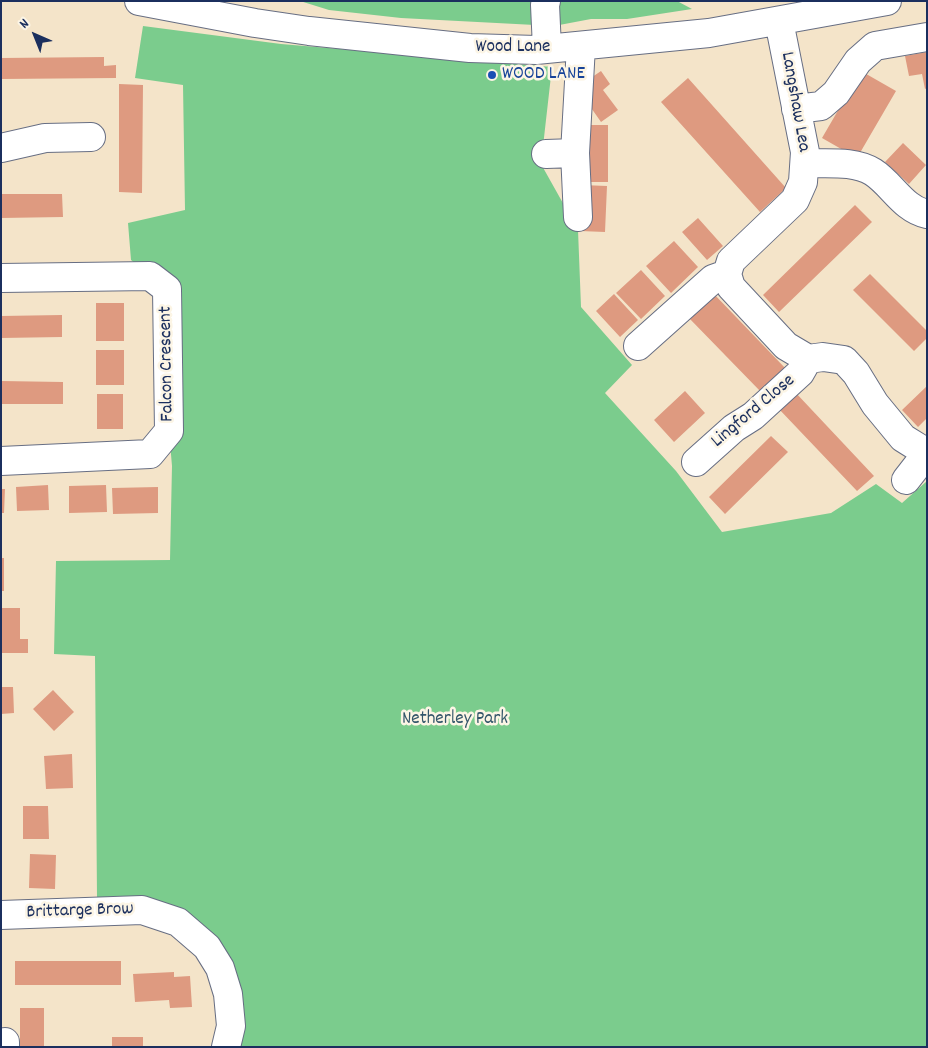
<!DOCTYPE html>
<html>
<head>
<meta charset="utf-8">
<style>
	body { margin:0 }
	#map { position:relative; width:928px; height:1048px; overflow:hidden; background:#f4e4c9; font-family:Dekko,sans-serif }
	canvas { display:block }
	.frame { position:absolute; inset:0; border:2px solid #1b2f5e; pointer-events:none }
	.north { position:absolute; left:10px; top:10px; width:50px; height:50px; -webkit-text-stroke:4px #fcf5e5; paint-order:stroke; rotate:316deg; font-size:14px; font-weight:700; line-height:20px; text-align:center; color:#1b2f5e }
	.north::after { content:''; display:block; margin:auto; width:18px; height:22px; background:#1b2f5e; clip-path:polygon(50% 0,100% 100%,50% 72%,0 100%) }
</style>
</head>
<body>
<div id="map">
<canvas width="928" height="1048"></canvas>
<div class="frame"></div>
<div class="north">N</div>
</div>
<script>
const ctx = document.querySelector('canvas').getContext('2d');
ctx.lineJoin = 'round';
function paint(path, color) {
  ctx.fillStyle = color;
  ctx.fill(path, 'evenodd');
}
function stroke(path, color, width, dash) {
  ctx.strokeStyle = color;
  ctx.lineWidth = width;
  ctx.lineCap = dash ? 'butt' : 'round';
  ctx.setLineDash(dash || []);
  ctx.stroke(path);
}
function label(font, color, halo, rows, align = 'center') {
  ctx.font = font + ' Dekko,sans-serif';
  ctx.lineWidth = 5;
  ctx.setLineDash([]);
  ctx.textBaseline = 'middle';
  ctx.strokeStyle = halo;
  ctx.fillStyle = color;
  for (const [text, x, y, turn = 0] of rows) {
    ctx.save();
    ctx.translate(x, y);
    ctx.rotate((+turn || 0) * Math.PI / 180);
    ctx.textAlign = isNaN(turn) ? turn : align;
    if (halo) ctx.strokeText(text, 0, 0);
    ctx.fillText(text, 0, 0);
    ctx.restore();
  }
}
const green = new Path2D(`
	M300 1H677L692 9 627 19H591L554 26 401 18 329 10Z
	M143 26 281 44 552 67 541 164 578 230 581 307 632 365 605 393 676 471 722 532 831 513 876 484 902 503 927 481V1047H226L220 968 142 910 97 897 95 656 54 654 56 561 170 560 172 466 169 431 167 289 131 260 128 223 185 210 183 85 135 78Z`);
const building = new Path2D(`
	M927 52V88L925 89 922 74 909 76 905 56Z
	M104 57V66L116 65V78L1 79V58Z
	M601 71 610 84 603 90 618 110 601 122 587 102 593 99 582 84Z
	M861 71 896 91 857 158 822 138Z
	M688 78 786 188 760 212 661 102Z
	M119 84 143 85 142 193 119 192Z
	M581 125H608V182H582Z
	M903 143 926 165 909 184 885 162Z
	M582 185 607 186 605 232 580 231Z
	M1 194H62L63 217 1 218Z
	M855 205 872 222 779 312 763 295Z
	M698 218 723 246 707 260 682 232Z
	M674 241 698 267 671 293 646 266Z
	M641 270 665 296 641 319 616 293Z
	M870 274 927 331V338L914 351 853 290Z
	M713 293 786 369 761 392 688 317Z
	M614 294 638 320 620 337 596 311Z
	M96 303H124V341H96Z
	M62 315V337L1 338V316Z
	M96 350H124V385H96Z
	M1 381 63 382V404H1Z
	M927 386V418L918 427 902 410Z
	M685 391 705 413 674 442 654 420Z
	M795 392 874 476 857 491 778 408Z
	M97 394H123V429H97Z
	M771 436 788 452 725 514 709 497Z
	M48 485 49 510 17 511 16 487Z
	M106 485 107 512 69 513V486Z
	M158 487V513L113 514 112 488Z
	M1 489H5L4 513H1Z
	M1 558H4V591H1Z
	M1 608H20V639H28V653H1Z
	M1 687H13L14 713 1 714Z
	M53 690 74 712 54 731 33 709Z
	M72 754 73 788 46 789 44 756Z
	M23 806H48L49 839H23Z
	M30 854 56 855 55 889 29 888Z
	M15 961H121V985H15Z
	M174 972V977L190 976 192 1007 170 1008 169 1000 135 1002 133 974Z
	M20 1008H44V1047H20Z
	M112 1037H143V1047H112Z`);
const minor = new Path2D(`
	M139 1 255 23 309 31 470 48 536 50 709 33 887 1
	M546 1 545 5 547 48
	M796 109 821 106 836 93 858 61 875 46 927 37
	M1 148 45 138 91 137
	M546 154 575 153
	M805 163C826 164 854 160 873 172 892 184 903 209 927 214
	M578 217 575 153 581 46
	M727 274 731 287 786 346 808 359 823 357 844 360 856 373 875 404 903 438 927 453 906 480
	M727 274 731 261 795 200 803 182 805 152 779 21
	M1 278 150 276 167 289 169 431 150 454 1 461
	M638 346 713 279 727 274
	M696 462 734 428 753 416 800 373 808 359
	M1 915 142 910 178 922 207 947 220 968 228 994 231 1026 226 1047
	M5 1042V1047`);
const markers = [
	[492,75,5,"#1a4fb4"]
];
const streetNames = [
	["Wood Lane",513,48],
	["Langshaw Lea",794,102,80],
	["Falcon Crescent",168,364,-91],
	["Lingford Close",754,412,-40],
	["Brittarge Brow",80,912,-2]
];
const transitNames = [
	["WOOD LANE",502,75]
];
const parkNames = [
	["Netherley Park",455,720]
];
paint(green, '#7bcc8d');
paint(building, '#de9a80');
stroke(minor, '#676e83', 30);
stroke(minor, '#fff', 28);
for (const [x, y, r, color] of markers) {
  const dot = new Path2D();
  dot.arc(x, y, r, 0, 2 * Math.PI);
  ctx.fillStyle = color;
  ctx.fill(dot);
  stroke(dot, '#fcf5e5', 2);
}
label('19px', '#1b2f5e', '#fcf5e5', streetNames);
label('19px', '#164399', '#fcf5e5', transitNames, 'left');
label('19px', '#33566a', '#fcf5e5', parkNames);
</script>
</body>
</html>
